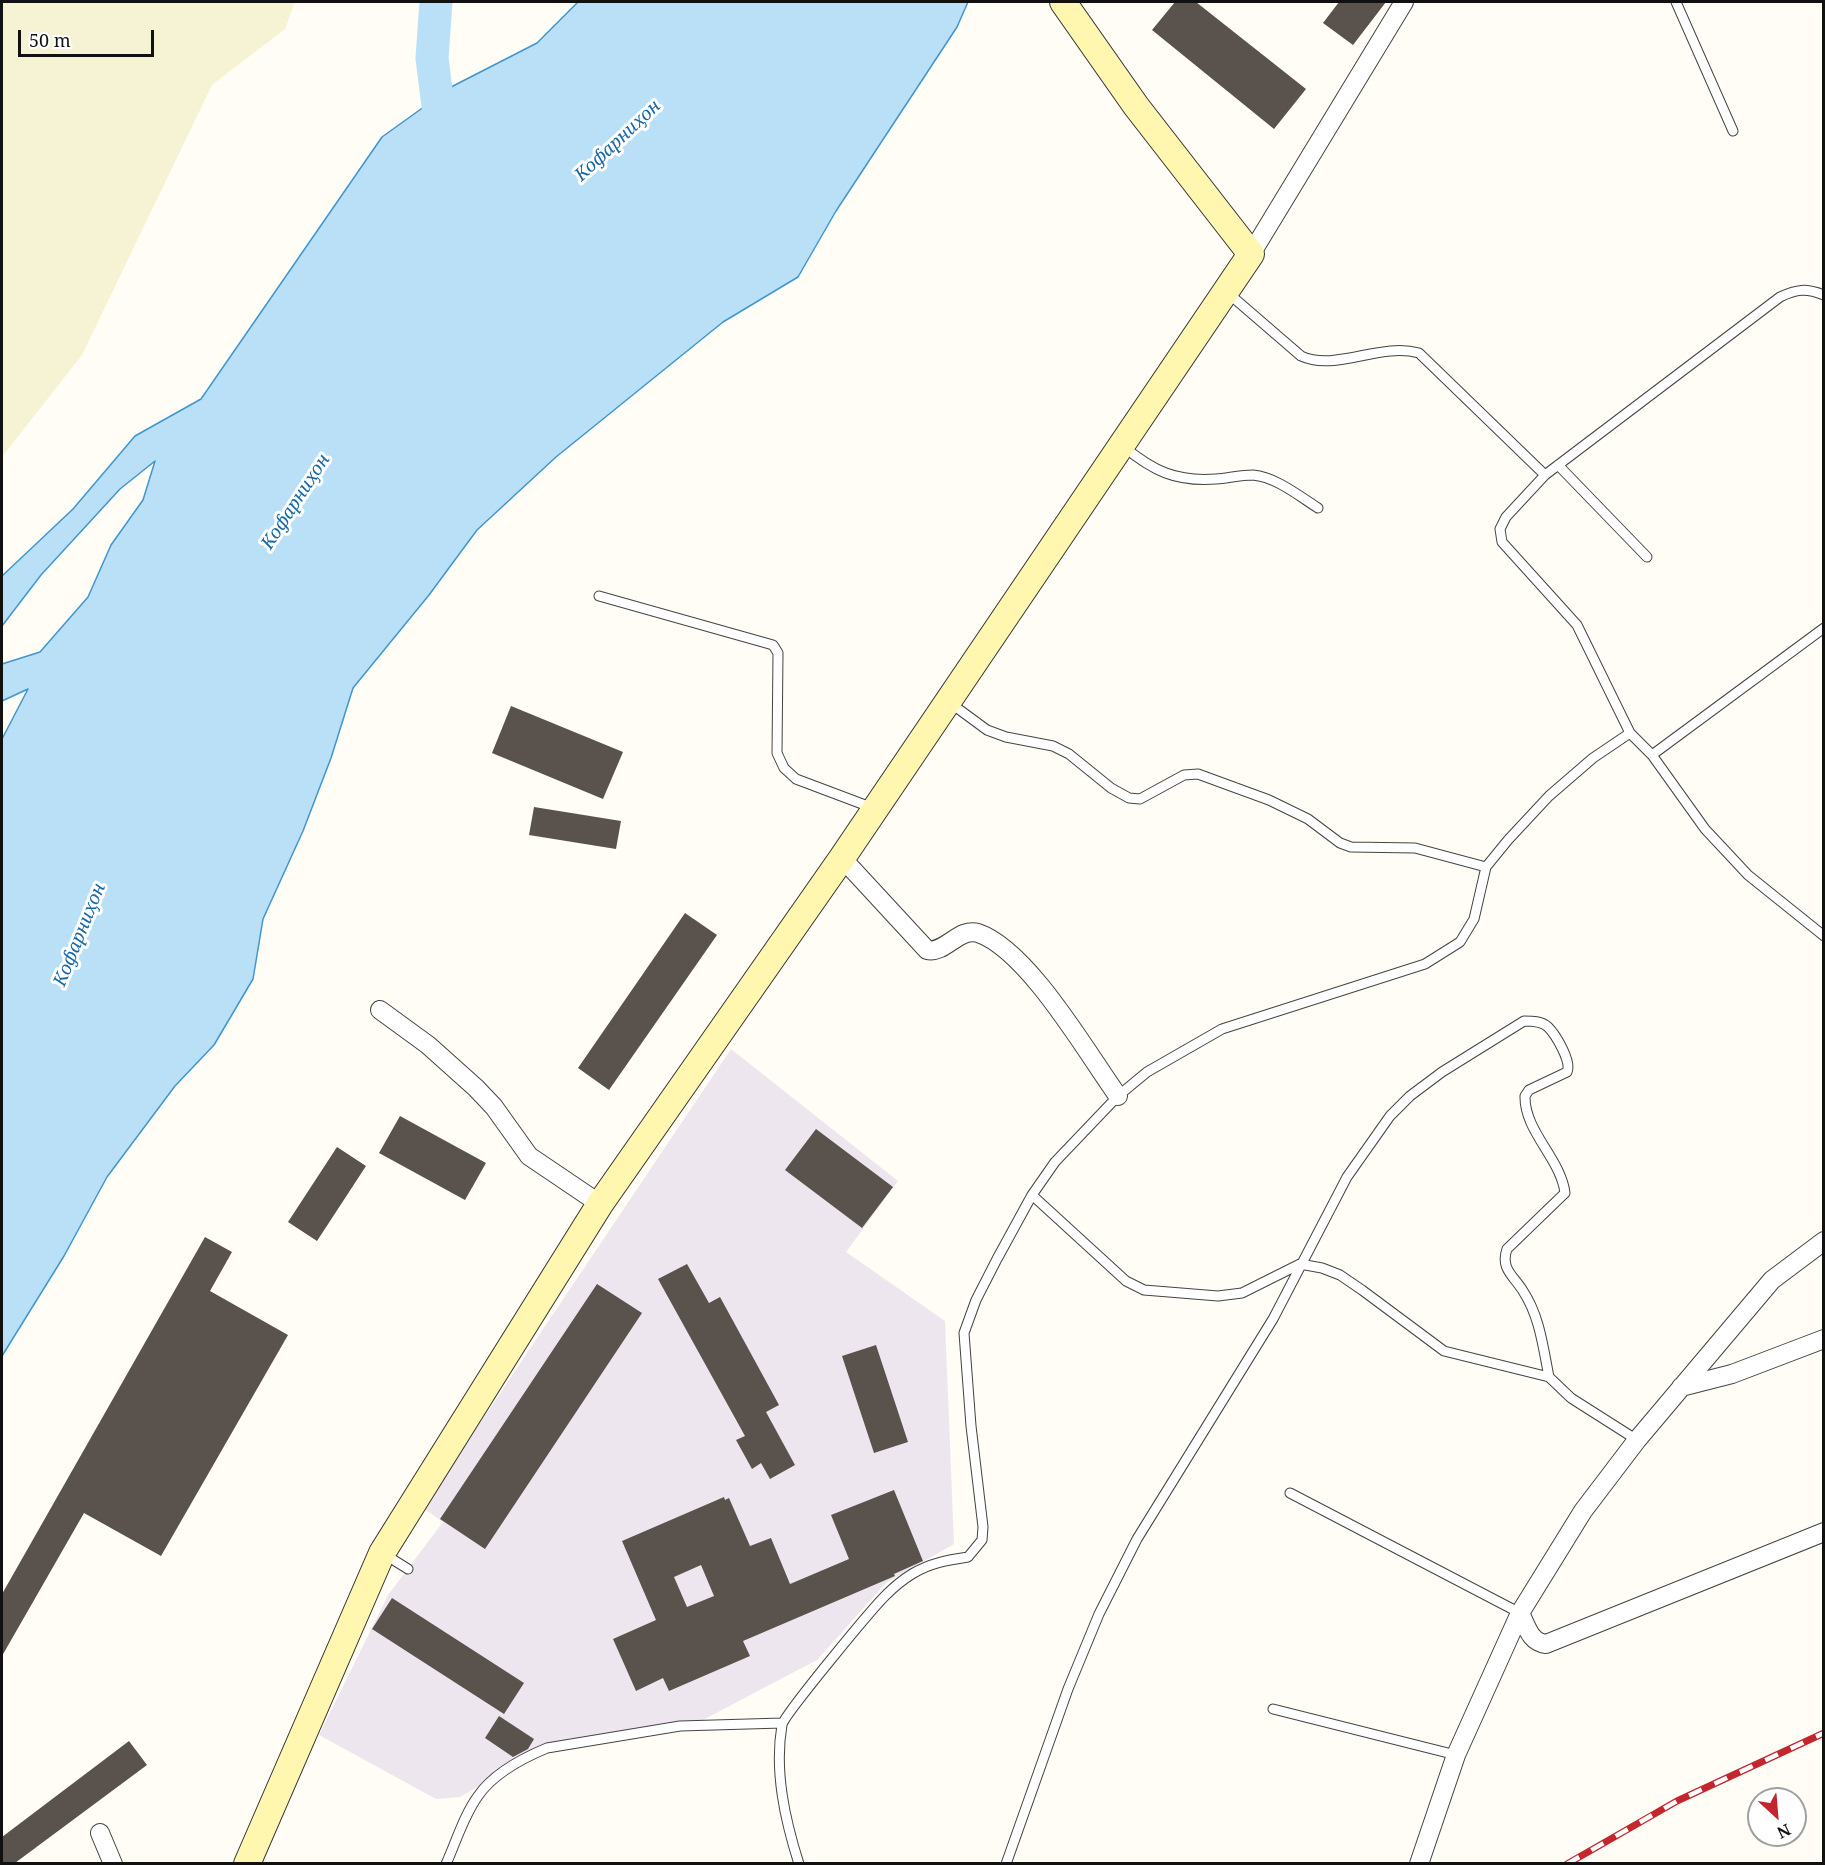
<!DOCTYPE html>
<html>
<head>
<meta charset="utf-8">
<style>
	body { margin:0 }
	#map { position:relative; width:1825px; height:1865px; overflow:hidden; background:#fffdf5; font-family:"Noto Serif",serif }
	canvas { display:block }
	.frame { position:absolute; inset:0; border:3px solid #111; pointer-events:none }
	.north { position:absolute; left:1747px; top:1787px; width:60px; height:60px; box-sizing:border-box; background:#fff; border:2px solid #a0a0a0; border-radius:50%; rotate:154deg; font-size:16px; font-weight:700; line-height:24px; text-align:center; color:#111 }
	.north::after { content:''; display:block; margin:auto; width:21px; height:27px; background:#c4262e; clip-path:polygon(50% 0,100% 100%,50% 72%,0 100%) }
	.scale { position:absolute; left:18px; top:30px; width:136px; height:27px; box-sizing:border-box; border:3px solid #111; border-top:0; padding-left:8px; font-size:18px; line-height:21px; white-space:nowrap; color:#111; -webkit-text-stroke:4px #fff; paint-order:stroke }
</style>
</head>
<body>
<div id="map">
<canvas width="1825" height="1865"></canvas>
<div class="frame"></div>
<div class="north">N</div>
<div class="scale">50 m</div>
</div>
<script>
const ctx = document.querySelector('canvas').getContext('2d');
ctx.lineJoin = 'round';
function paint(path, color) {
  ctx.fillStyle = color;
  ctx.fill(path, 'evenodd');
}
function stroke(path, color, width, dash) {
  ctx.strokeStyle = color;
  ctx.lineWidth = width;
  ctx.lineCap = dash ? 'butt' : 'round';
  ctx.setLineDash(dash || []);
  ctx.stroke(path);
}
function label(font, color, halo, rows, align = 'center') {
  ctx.font = font + ' "Noto Serif",serif';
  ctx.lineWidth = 6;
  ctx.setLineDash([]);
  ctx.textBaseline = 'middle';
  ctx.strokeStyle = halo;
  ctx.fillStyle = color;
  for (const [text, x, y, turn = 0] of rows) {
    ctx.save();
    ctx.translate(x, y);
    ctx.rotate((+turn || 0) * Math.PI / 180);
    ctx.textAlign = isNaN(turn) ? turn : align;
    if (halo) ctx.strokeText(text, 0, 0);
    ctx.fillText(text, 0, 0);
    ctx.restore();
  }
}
const industrial = new Path2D(`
	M731 1049 898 1181 846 1252 945 1321 954 1544 886 1583 817 1660 699 1722 542 1749 460 1797 436 1799 319 1735 388 1595 443 1522 423 1508Z`);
const farmland = new Path2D(`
	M2 2H295L285 29 212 85 82 355 2 457Z`);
const water = new Path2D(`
	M578 2H968L957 27 836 211 798 277 723 322 556 457 477 530 429 595 353 688 331 758 303 831 263 919 253 979 214 1045 175 1086 107 1177 64 1256 2 1356V739L28 689 2 701V664L40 652 88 597 111 545 143 500 155 461 120 489 41 575 2 626V576L73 509 135 436 201 399 382 137 453 86 537 43Z`);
const river = new Path2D(`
	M436 2 432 58 439 114 457 136`);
const building = new Path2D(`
	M1175 2H1196L1306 89 1274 129 1152 30Z
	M1339 2H1386L1353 45 1323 23Z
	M511 706 623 752 603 799 492 753Z
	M534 807 621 821 616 849 529 835Z
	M685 913 717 935 609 1090 578 1068Z
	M400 1116 486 1163 465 1200 379 1153Z
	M816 1129 893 1187 862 1228 785 1170Z
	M337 1147 366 1166 317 1241 288 1222Z
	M205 1237 232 1252 210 1291 288 1335 161 1556 84 1513 2 1656V1594Z
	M687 1264 709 1303 720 1297 779 1405 766 1412 795 1465 770 1479 761 1463 752 1469 736 1440 745 1436 658 1279Z
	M597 1284 642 1313 485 1549 440 1519Z
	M876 1345 908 1442 874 1453 842 1356Z
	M894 1490 923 1561 894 1574 895 1576 743 1641 750 1656 669 1691 663 1678 636 1691 613 1639 656 1620 622 1541 724 1497 725 1500 729 1498 750 1546 771 1538 790 1584 849 1559 831 1515ZM701 1565 714 1596 687 1607 674 1577Z
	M392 1598 524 1683 504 1714 372 1629Z
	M499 1716 534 1739 528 1749 513 1757 485 1738Z
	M129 1741 147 1765 15 1863H2V1837Z`);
const lane = new Path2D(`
	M1676 2 1733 131
	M1228 293 1301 356C1336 372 1380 342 1419 353L1545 475 1780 297C1797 289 1806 288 1824 295
	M1123 446C1153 471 1176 482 1216 479 1228 478 1241 475 1253 475 1276 477 1299 496 1318 508
	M1558 465 1647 557
	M1545 475 1506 517 1500 529 1502 542 1577 625 1630 733 1652 755 1705 829 1748 875 1824 936
	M599 596 773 645 778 653 777 753 784 768 796 779 873 808
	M949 702 987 730 1006 737 1053 746 1069 754 1111 788 1129 798 1140 799 1184 775 1198 774 1269 800 1308 819 1340 843 1351 847 1415 848 1486 867
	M1652 755 1824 628
	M1549 1377 1571 1398 1637 1440
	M1290 1493 1520 1613
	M384 1554 408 1569
	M1273 1709 1456 1755
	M446 1864C456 1842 464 1815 478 1796 493 1774 523 1758 547 1748L680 1726 782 1723
	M799 1864C785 1820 774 1771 782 1725 784 1715 874 1606 887 1594 894 1587 904 1579 912 1574 930 1563 948 1560 968 1557L982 1540 983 1527 971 1426 964 1333 976 1300 997 1259 1032 1195 1055 1162 1118 1096 1147 1072 1222 1029 1425 964 1460 942 1474 919 1486 867 1508 840 1549 796 1593 758 1630 733
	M1006 1864 1068 1689 1099 1614 1137 1539 1273 1319 1347 1177 1390 1116 1410 1096 1442 1072 1524 1021C1532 1021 1542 1021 1548 1027 1556 1035 1572 1062 1567 1072L1529 1090 1525 1096C1524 1131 1561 1159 1565 1193L1507 1249C1500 1269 1514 1276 1523 1291 1540 1317 1543 1347 1549 1377L1444 1351 1362 1290 1340 1275 1322 1268 1300 1264 1242 1293 1218 1296 1144 1290 1126 1281 1032 1195`);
const street = new Path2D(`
	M1251 254 1404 2
	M842 858 927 950C945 954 959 927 978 933 1028 950 1087 1053 1118 1096
	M380 1010 428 1045 476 1088 494 1107 529 1156 600 1204
	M1681 1387 1732 1374 1824 1339
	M1520 1613C1527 1627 1530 1642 1546 1644L1824 1532
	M100 1833 113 1864
	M1419 1864 1456 1755 1520 1613 1583 1511 1637 1440 1772 1280 1824 1241`);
const secondary = new Path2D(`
	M247 1864 382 1553 600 1204 842 858 1251 254 1136 106 1063 2`);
const rail = new Path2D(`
	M1567 1864 1677 1801 1824 1733`);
const waterNames = [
	["Кофарниҳон",618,141,-43],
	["Кофарниҳон",296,502,-57],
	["Кофарниҳон",80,935,-68]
];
paint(industrial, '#eee6ef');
paint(farmland, '#f6f3d4');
paint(water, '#b9e0f7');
stroke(water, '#3f96cf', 1.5);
stroke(river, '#b9e0f7', 33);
paint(building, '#5a524d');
stroke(lane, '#444', 11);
stroke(street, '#444', 20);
stroke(secondary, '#333', 28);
stroke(lane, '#fff', 9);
stroke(street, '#fff', 18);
stroke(secondary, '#fff6b0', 26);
stroke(rail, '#c4262e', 7);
stroke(rail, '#fff', 4.5, [14]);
label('italic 18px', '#1768a6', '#fff', waterNames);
</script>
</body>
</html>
